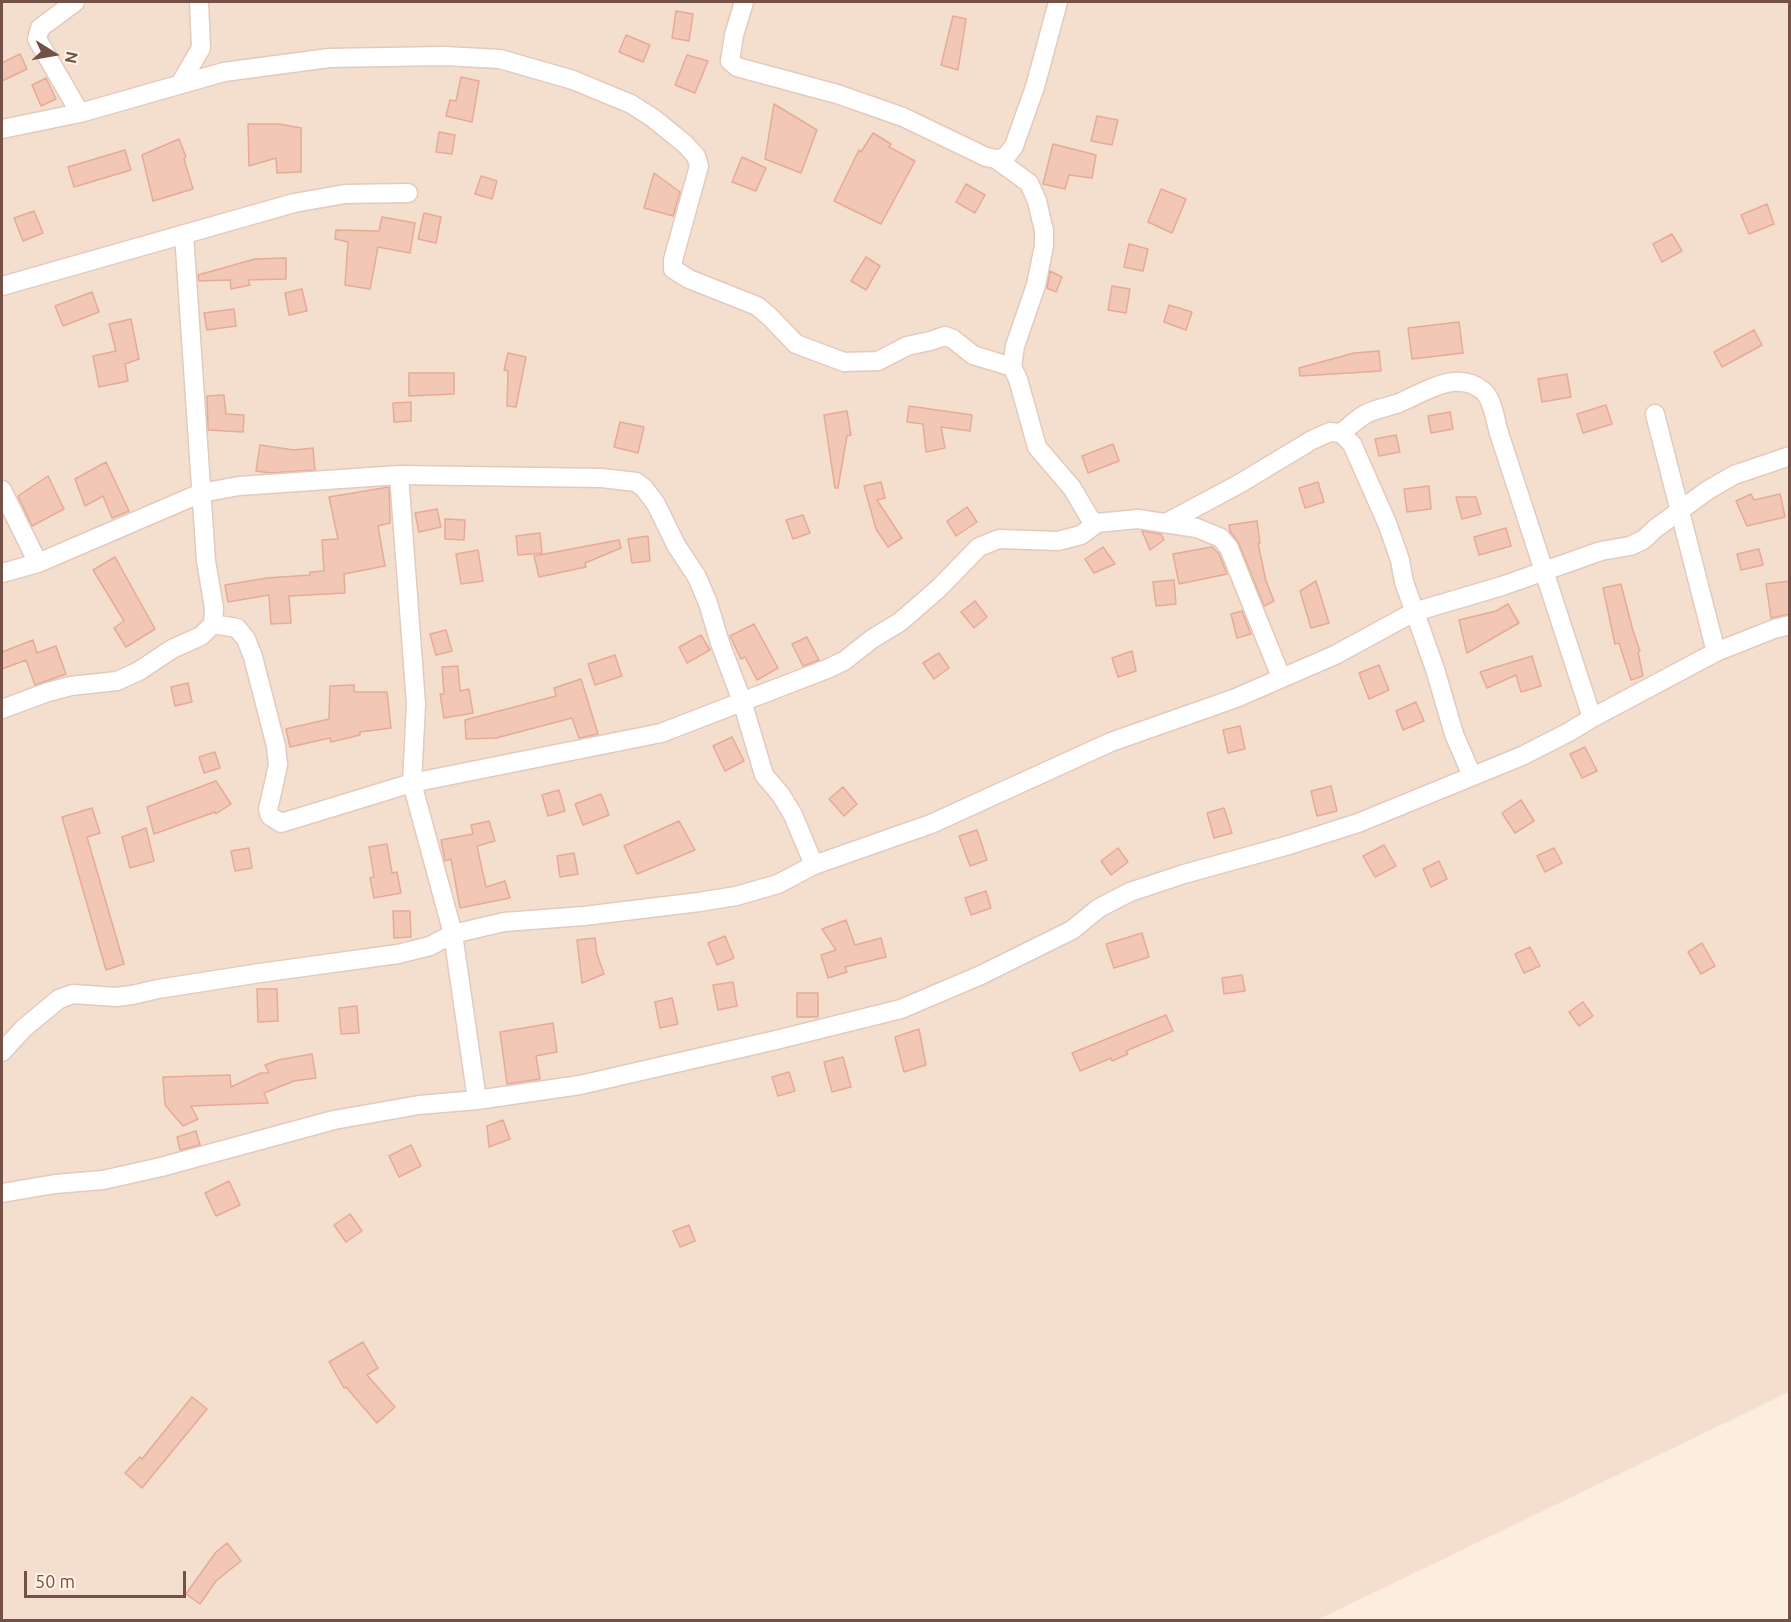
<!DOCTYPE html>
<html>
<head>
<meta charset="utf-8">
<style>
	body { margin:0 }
	#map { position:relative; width:1791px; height:1622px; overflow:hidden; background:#fdeddf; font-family:Ubuntu,sans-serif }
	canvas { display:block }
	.frame { position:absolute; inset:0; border:3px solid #735147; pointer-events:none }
	.north { position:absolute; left:24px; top:24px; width:60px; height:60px; -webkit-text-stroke:4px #fff2e6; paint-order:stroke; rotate:101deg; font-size:16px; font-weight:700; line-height:24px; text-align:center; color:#735147 }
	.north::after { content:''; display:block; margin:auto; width:21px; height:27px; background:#735147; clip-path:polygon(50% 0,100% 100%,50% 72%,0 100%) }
	.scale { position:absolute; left:24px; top:1571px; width:162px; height:27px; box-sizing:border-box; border:3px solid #735147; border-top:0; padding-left:8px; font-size:18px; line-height:21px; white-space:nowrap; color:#735147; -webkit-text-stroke:4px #fff2e6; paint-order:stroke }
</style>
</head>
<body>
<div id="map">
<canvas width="1791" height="1622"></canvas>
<div class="frame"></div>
<div class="north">N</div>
<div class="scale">50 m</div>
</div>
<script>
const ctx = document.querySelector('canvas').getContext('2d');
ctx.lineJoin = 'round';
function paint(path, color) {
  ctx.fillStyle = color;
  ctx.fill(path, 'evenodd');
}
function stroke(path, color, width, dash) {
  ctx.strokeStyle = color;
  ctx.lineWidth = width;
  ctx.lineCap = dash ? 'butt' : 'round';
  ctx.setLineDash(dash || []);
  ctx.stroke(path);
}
const residential = new Path2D(`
	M2 2H1789V1392L1317 1620H2Z`);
const building = new Path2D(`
	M676 11 693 14 689 41 672 38Z
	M953 16 966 19 958 70 941 65Z
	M626 35 650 45 643 62 619 52Z
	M20 54 27 69 2 81V63Z
	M687 55 708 61 695 93 675 85Z
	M461 77 479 81 472 122 446 116 450 100 456 101Z
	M46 78 56 99 41 106 32 85Z
	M774 104 817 130 801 173 765 159Z
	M1097 116 1118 120 1112 145 1091 141Z
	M248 124H279L301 128V172L277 173 276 158 249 166Z
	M439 132 455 135 452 154 436 152Z
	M873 133 891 144 889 147 915 161 881 224 834 201 859 150 861 152Z
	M179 139 186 157 184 159 193 189 153 201 142 155Z
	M1053 144 1096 155 1092 178 1069 175 1065 189 1043 184Z
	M125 150 131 170 74 187 68 167Z
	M742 157 766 168 756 191 732 182Z
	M654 173 680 192 673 216 644 208Z
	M481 176 497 181 492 199 475 194Z
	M966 184 985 195 975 213 956 202Z
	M1161 189 1186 199 1172 233 1148 222Z
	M1767 204 1774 224 1749 234 1741 215Z
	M34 211 43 233 23 241 14 218Z
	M424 213 441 217 436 243 418 239Z
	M382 217 415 223 410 253 378 247 370 289 345 285 348 242 335 239 336 230 379 231Z
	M1672 234 1682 251 1662 262 1653 244Z
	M1129 244 1148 249 1143 271 1124 267Z
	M866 257 880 266 866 290 851 281Z
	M286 258V279L248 280 250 285 231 289 230 280 199 281 198 275 255 259Z
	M1050 271 1062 277 1056 292 1047 288Z
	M1112 286 1130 289 1126 313 1108 310Z
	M302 289 307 311 289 315 285 293Z
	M92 292 99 312 63 326 55 306Z
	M1169 305 1192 312 1186 330 1164 322Z
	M234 309 236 326 207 330 204 313Z
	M131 319 139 359 125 364 128 381 99 387 93 356 116 351 109 324Z
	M1459 322 1463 353 1412 359 1408 328Z
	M1754 330 1762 345 1722 367 1714 352Z
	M1379 351 1381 371 1300 376 1299 368 1354 353Z
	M508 353 526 357 516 407 507 406 508 371 504 370Z
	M409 373H454V394L409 396Z
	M1567 374 1571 397 1542 402 1538 379Z
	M224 395 226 414 244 415 243 432 208 430 207 396Z
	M411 402V421L394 422 393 403Z
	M1606 405 1612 424 1583 433 1577 414Z
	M909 406 972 415 970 431 941 427 945 448 926 452 923 424 907 422Z
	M847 411 851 435 847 436 838 488H835L824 415Z
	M1450 412 1453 429 1431 433 1428 416Z
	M620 422 644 427 638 453 614 447Z
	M1396 435 1400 452 1379 456 1375 439Z
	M1113 444 1119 461 1088 473 1082 456Z
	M260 445 294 450 313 448 315 470 271 473 256 471Z
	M106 462 129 511 112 518 103 496 85 506 75 479Z
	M48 476 64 509 32 526 18 496Z
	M881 482 885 498 877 500 902 538 888 547 876 529 864 486Z
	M1318 482 1324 502 1305 508 1299 488Z
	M1429 486 1431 509 1407 512 1404 489Z
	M389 487 390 523 378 526 385 566 344 574 345 593 289 596 291 623 271 624 269 595 228 602 225 585 267 578 310 575V572L324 571 322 540 338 539 329 497Z
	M1751 494 1754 500 1780 494 1785 517 1747 526 1736 501Z
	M1456 497H1476L1481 514 1462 519Z
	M967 507 977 522 956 536 947 521Z
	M437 509 441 527 419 532 415 513Z
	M803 515 810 533 793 539 786 520Z
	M445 519 465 520 464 540 445 539Z
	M1257 521 1260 543H1258L1266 581 1274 601 1264 606 1239 544 1230 531 1229 525Z
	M1506 528 1511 546 1479 555 1474 537Z
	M1142 531 1161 534 1164 540 1150 550Z
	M540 533 542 553 518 555 516 536Z
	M648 536 650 561 632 563 628 539Z
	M619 540 621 548 585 563 586 567 539 577 534 556Z
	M1103 547 1115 564 1094 573 1085 559Z
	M1212 547 1219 554 1227 574 1179 584 1173 554Z
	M1759 549 1763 565 1741 570 1737 554Z
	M478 550 483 581 461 584 456 554Z
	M115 557 155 629 126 647 114 628 124 621 93 570Z
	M1174 580 1176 604 1156 606 1153 582Z
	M1316 581 1329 623 1311 628 1300 591Z
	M1790 581V614L1771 618 1766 584Z
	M1621 584 1633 631 1640 651 1638 652 1643 676 1631 680 1619 643 1615 644 1603 588Z
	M975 601 987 617 974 628 961 612Z
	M1508 604 1519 623 1467 653 1459 620 1496 611Z
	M1242 611 1251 634 1237 638 1231 614Z
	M754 624 778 668 757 680 745 657 741 659 730 636Z
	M446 630 452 651 436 655 430 634Z
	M701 635 710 650 687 663 679 647Z
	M807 637 819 660 803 666 792 644Z
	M33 640 37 653 56 646 66 674 35 685 26 660 2 669V652Z
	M1132 651 1136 671 1118 677 1112 658Z
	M939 653 949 668 934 679 923 663Z
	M615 655 622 676 595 685 588 664Z
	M1532 656 1541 686 1521 692 1516 675 1487 688 1480 672Z
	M1379 665 1389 690 1369 699 1359 673Z
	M458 666 460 691 469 689 473 713 444 718 440 694H444L442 667Z
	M581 679 598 734 579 738 572 718 496 738 466 739 465 720 556 696 554 688Z
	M188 683 192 702 175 706 171 687Z
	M354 685V692H387L391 728 360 732V735L331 742 330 738 290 747 286 729 329 719 330 686Z
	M1416 702 1424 721 1403 730 1396 711Z
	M1240 726 1245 749 1228 753 1223 730Z
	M732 737 744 761 725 771 713 746Z
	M1585 747 1597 771 1582 778 1570 754Z
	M215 752 220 768 204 773 199 757Z
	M216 781 231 804 216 814 215 812 154 834 147 807Z
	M1331 786 1337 811 1317 816 1311 791Z
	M843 787 857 804 844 816 829 799Z
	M559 790 565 811 548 816 542 795Z
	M601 794 609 815 583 825 575 804Z
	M1521 800 1534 821 1515 833 1502 813Z
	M92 808 100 833 87 837 124 964 106 970 62 817Z
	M1224 808 1232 833 1214 838 1207 813Z
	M489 821 495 841 477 846 486 887 505 881 510 898 460 908 451 859 445 861 441 840 473 834 471 825Z
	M679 821 695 850 637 874 624 846Z
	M146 828 154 861 130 868 122 837Z
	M977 830 987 860 970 866 959 836Z
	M387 844 392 873 397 872 401 893 374 898 370 878 374 877 369 847Z
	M1384 845 1396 866 1375 877 1363 856Z
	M249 848 252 868 235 871 231 851Z
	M1118 848 1128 862 1111 875 1101 861Z
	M1554 848 1562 863 1545 872 1537 856Z
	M574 853 578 874 560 877 557 856Z
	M1439 861 1447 879 1431 887 1423 869Z
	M986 891 991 908 971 915 965 898Z
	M393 911H410L411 937 394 938Z
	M846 920 855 945 881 938 886 957 845 967 847 972 828 978 821 955 836 950 822 929Z
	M1142 933 1149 957 1114 968 1106 944Z
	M725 936 734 958 717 965 708 943Z
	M595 938 597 954 604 974 582 983 577 940Z
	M1702 943 1715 966 1701 974 1688 952Z
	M1530 947 1540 966 1524 973 1515 954Z
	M1242 975 1245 991 1224 994 1222 978Z
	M733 982 737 1006 718 1010 713 985Z
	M257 989H277L278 1021 258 1022Z
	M797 993H818V1017H797Z
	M672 998 678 1024 660 1028 655 1002Z
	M1583 1002 1593 1016 1579 1026 1569 1012Z
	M357 1006 359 1033 341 1034 339 1008Z
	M1166 1015 1173 1031 1126 1051 1128 1054 1112 1061 1111 1058 1080 1071 1072 1053Z
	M553 1023 557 1052 536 1056 540 1079 507 1084 500 1032Z
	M919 1029 926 1065 904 1072 895 1037Z
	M312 1054 316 1078 294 1081 264 1093 268 1103 191 1106 198 1119 183 1126 165 1105 163 1077 230 1075 231 1087 261 1073H269L265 1065 278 1060Z
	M843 1057 851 1087 832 1092 824 1062Z
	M789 1072 795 1091 778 1096 772 1077Z
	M503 1120 510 1139 489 1147 487 1126Z
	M196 1131 200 1145 180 1150 177 1137Z
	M411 1145 421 1166 399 1177 389 1156Z
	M229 1181 240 1205 216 1216 205 1193Z
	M350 1214 362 1231 346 1242 334 1225Z
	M689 1225 695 1241 680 1247 673 1231Z
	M363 1342 378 1368 367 1375 395 1407 377 1423 346 1387 344 1388 329 1362Z
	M192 1397 207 1409 142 1488 125 1473 140 1457 142 1459Z
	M227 1543 241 1561 216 1581 200 1604 186 1594 216 1552Z`);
const minor = new Path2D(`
	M75 2 40 28 37 39 80 113
	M744 2 734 35 730 61 737 67 837 94 903 117 986 157 996 159 1029 183 1037 201 1044 231V246L1036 285 1015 346 1012 367 1018 379 1037 447 1072 488 1091 520 1097 523
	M180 84 201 48 199 2
	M2 129 80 113 224 72 329 58 444 56 500 59 573 80 631 104 653 118 685 144 696 156 699 166 673 260V269L689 279 757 306 769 316 796 344 844 362 878 361 907 346 930 341 945 336 953 339 973 355 1012 367
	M996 159 1005 158 1014 146 1035 87 1058 2
	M2 286 294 203 345 194 408 193
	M1655 414 1716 652
	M1341 433 1352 444 1387 523 1400 560 1404 582 1435 669 1454 734 1472 776
	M399 475 416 704 412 783 453 934 477 1100
	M2 490 38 563
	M1166 523 1239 484 1312 440 1330 432 1341 433C1349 427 1356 420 1364 415 1374 409 1388 407 1399 403 1423 393 1456 369 1482 390 1493 398 1495 420 1499 433L1592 718
	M2 573 38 563 201 493 239 486 399 475 602 478 636 482 644 488 656 504 676 545 697 577 708 603 720 643 742 701 764 775 781 795 793 815 814 865
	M213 624 237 628 246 639 253 657 276 746 278 765 270 801 268 809 270 816 281 823 412 783 661 733 827 669 844 661 872 639 900 622 939 588 979 547 999 539 1058 541 1081 535 1097 523 1138 519 1197 528 1221 538 1229 548 1281 677
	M2 709 48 692 71 686 117 681 139 671 172 649 201 636 213 624 214 608 206 561 184 234
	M2 1052 24 1028 59 999 73 994 116 997 132 995 158 989 260 973 398 954 430 946 453 934 504 922 584 916 699 902 736 896 778 884 814 865 931 824 1111 742 1236 698 1335 655 1414 612 1502 586 1601 551 1630 546 1643 540 1656 528 1708 490 1734 475 1790 456
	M2 1193 55 1184 103 1180 161 1167 334 1120 419 1105 477 1100 580 1085 776 1040 901 1009 981 975 1072 930 1099 908 1130 892 1184 874 1289 845 1358 823 1522 756 1569 732 1592 718 1716 652 1774 629 1790 625`);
paint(residential, '#f4dece');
paint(building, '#f2c7b6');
stroke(building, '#e5ab96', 1.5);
stroke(minor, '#e2cabe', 21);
stroke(minor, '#fff', 18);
</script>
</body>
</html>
